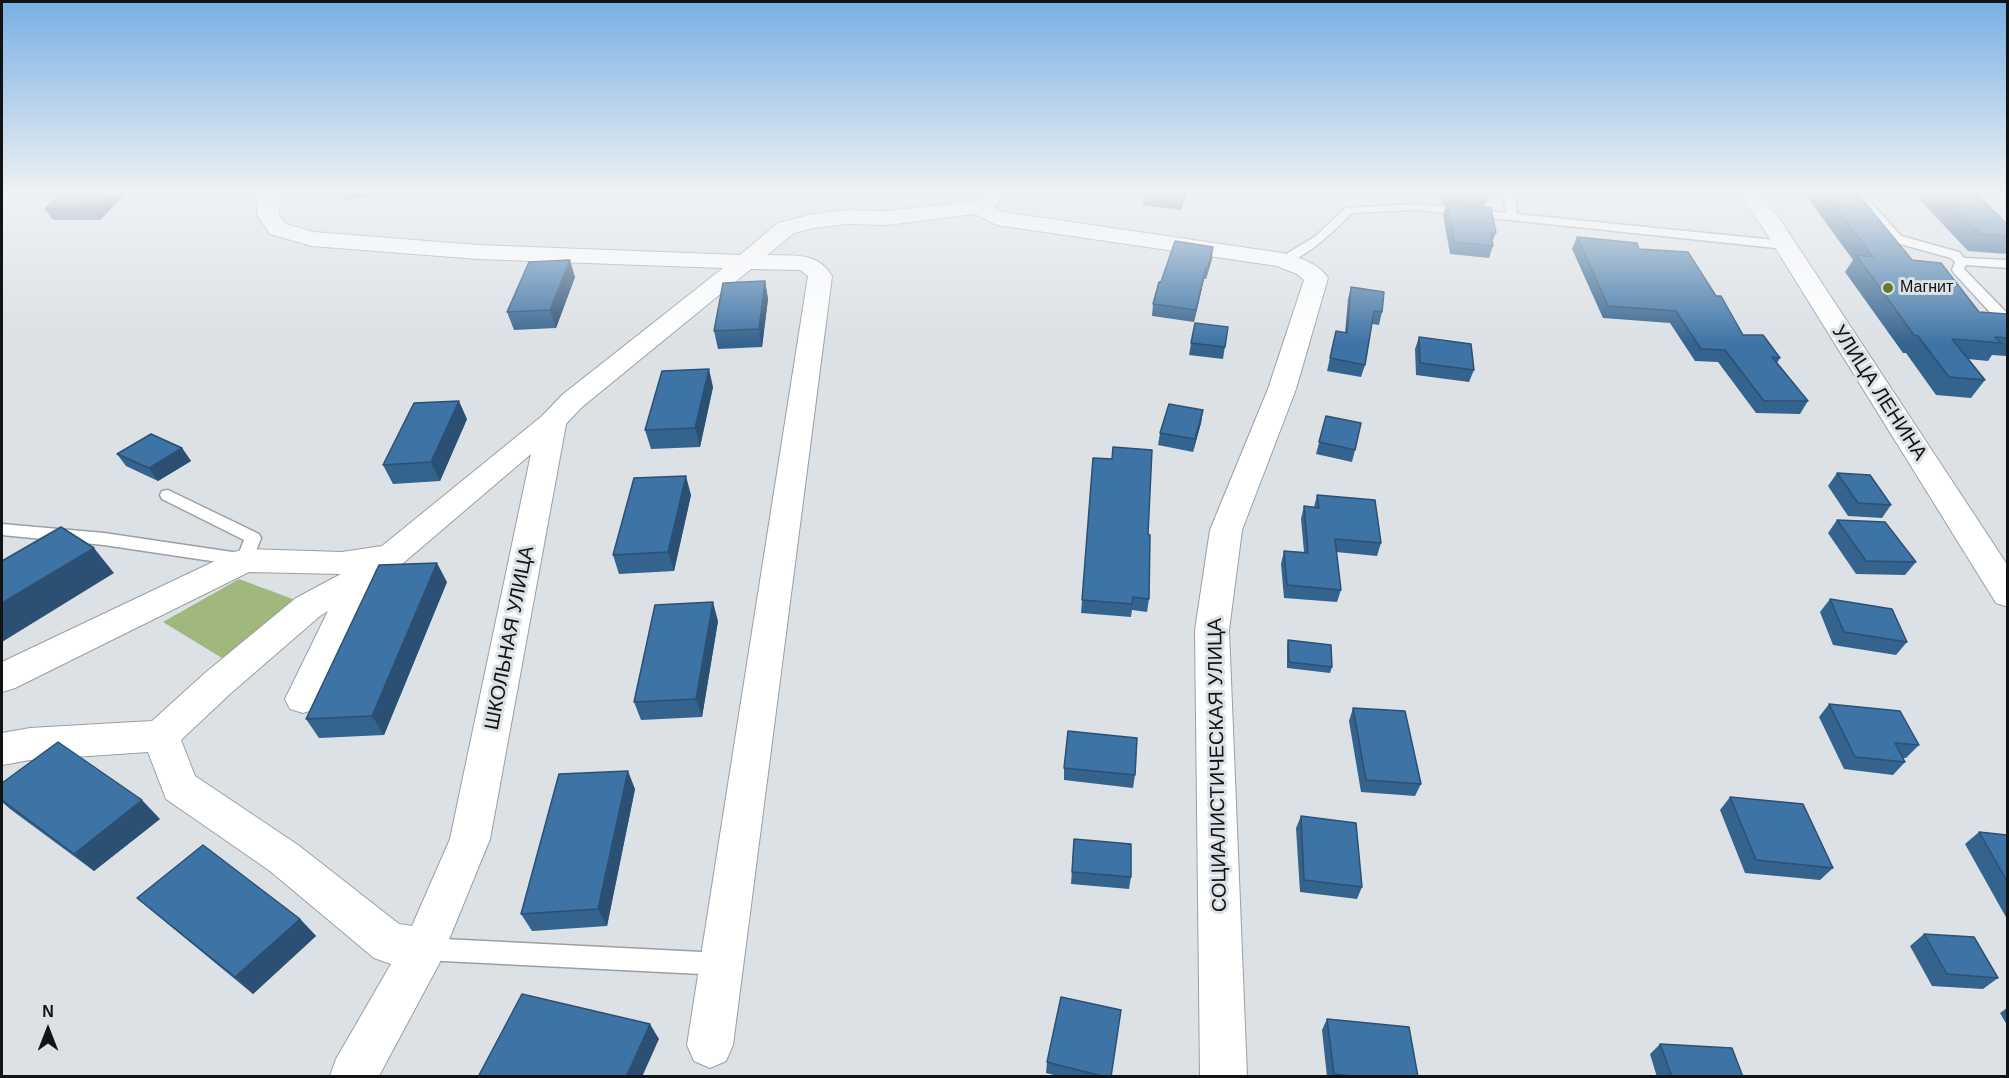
<!DOCTYPE html>
<html>
<head>
<meta charset="utf-8">
<style>
	body { margin:0 }
	#map { position:relative; width:2009px; height:1078px; overflow:hidden; background:#dce1e6; font-family:Helvetica,sans-serif }
	canvas { display:block }
	.frame { position:absolute; inset:0; border:3px solid #111315; pointer-events:none }
	.north { position:absolute; left:18px; top:1000px; width:60px; height:60px; -webkit-text-stroke:4px #dce1e6; paint-order:stroke; rotate:0deg; font-size:16px; font-weight:700; line-height:24px; text-align:center; color:#111315 }
	.north::after { content:''; display:block; margin:auto; width:21px; height:27px; background:#111315; clip-path:polygon(50% 0,100% 100%,50% 72%,0 100%) }
</style>
</head>
<body>
<div id="map">
<canvas width="2009" height="1078"></canvas>
<div class="frame"></div>
<div class="north">N</div>
</div>
<script>
const ctx = document.querySelector('canvas').getContext('2d');
ctx.lineJoin = 'round';
function paint(path, color) {
  ctx.fillStyle = color;
  ctx.fill(path, 'evenodd');
}
function stroke(path, color, width, dash) {
  ctx.strokeStyle = color;
  ctx.lineWidth = width;
  ctx.lineCap = dash ? 'butt' : 'round';
  ctx.setLineDash(dash || []);
  ctx.stroke(path);
}
function label(font, color, halo, rows, align = 'center') {
  ctx.font = font + ' Helvetica,sans-serif';
  ctx.lineWidth = 6;
  ctx.setLineDash([]);
  ctx.textBaseline = 'middle';
  ctx.strokeStyle = halo;
  ctx.fillStyle = color;
  for (const [text, x, y, turn = 0] of rows) {
    ctx.save();
    ctx.translate(x, y);
    ctx.rotate((+turn || 0) * Math.PI / 180);
    ctx.textAlign = isNaN(turn) ? turn : align;
    if (halo) ctx.strokeText(text, 0, 0);
    ctx.fillText(text, 0, 0);
    ctx.restore();
  }
}
const green = new Path2D(`
	M239 579 298 601 227 661 163 622Z`);
const lane = new Path2D(`
	M1503 193H1515L1517 214 1785 241 1791 245 1785 249 1416 210 1352 213C1338 227 1298 267 1278 263L1276 260 1316 236 1345 208 1416 204 1506 213Z
	M1851 193H1863L1901 236 1959 252 1964 258 2008 260V268L1966 265 1964 269 2008 314V322L1998 321 1954 273 1952 270 1955 262 1951 258 1893 242Z
	M168 490 259 534 261 538 251 564 245 566 104 545 2 535V524L104 533 239 553 244 540 162 499 160 495 162 491Z
	M424 938 721 953 729 956 733 964 729 972 721 975 424 960 416 957 413 949 416 941Z`);
const street = new Path2D(`
	M258 193H280L279 215 286 224 314 232 478 245 740 255 778 223 813 214 846 210 887 211 973 201 986 193H1011L994 207 1003 212 1282 253C1299 257 1318 263 1328 278L1296 389 1242 530 1229 630 1247 1076H1200L1195 630 1210 530 1268 389 1304 280 1297 274 1277 266 997 225 975 214 887 225 846 224 814 228 794 233 767 255C793 256 817 251 832 276L733 1045 726 1061 710 1068 694 1061 687 1045 808 276 800 270 751 269 582 407 566 424 490 839 439 964 379 1076H330L336 1059 391 964 374 958 270 871 166 799 148 752 30 760 2 765V733L30 728 152 721 205 673 296 598 341 574 249 572 15 688 2 692V662L234 552 245 549 342 552 382 546 542 416 562 395 723 268 478 259 312 246 270 234 257 215ZM531 454 450 839 412 926 399 924 298 845 195 776 181 740 231 693 320 616 328 611 285 699 290 709 303 713 316 709 378 576 375 570 402 564Z`);
const secondary = new Path2D(`
	M1737 193H1759L1781 221 2008 566V607L1996 603 1763 228Z`);
const wall = new Path2D(`
	M126 193 100 220H53L45 209Z
	M1144 193H1187L1181 210 1143 205Z
	M1431 193H1488L1489 197 1485 208 1496 233 1492 243 1493 246 1489 258 1450 254 1443 215 1446 205 1441 204 1440 195 1431 194Z
	M1804 193H1857L1912 260 1979 312 2007 314V356L1992 355 1988 361 1968 359 1985 380 1971 398 1936 395 1906 353H1903L1845 272 1853 260Z
	M1921 193H1976L2007 224V254L1968 251 1918 198Z
	M1577 237 1639 249 1716 296 1743 335 1780 358 1777 363 1808 401 1800 414 1756 413 1718 362 1695 361 1670 323 1603 318 1572 249Z
	M1212 259 1206 279H1204L1194 322 1152 316 1153 304Z
	M575 277 556 328 514 330 507 312Z
	M765 281 768 299 762 347 718 349 714 331Z
	M1351 287 1382 312 1379 325 1372 324 1365 365 1361 377 1327 371 1336 331 1345 333 1348 299Z
	M1228 327 1223 359 1189 355 1191 343Z
	M1419 337 1474 370 1469 382 1416 375 1415 349Z
	M713 387 700 447 651 449 645 430Z
	M1203 410 1201 423 1193 452 1158 445 1160 433Z
	M1326 416 1355 450 1352 462 1316 454Z
	M467 419 440 481 393 484 383 465Z
	M182 448 191 461 158 481 126 466 117 454Z
	M1093 458 1148 534 1149 599 1147 612 1132 610 1131 617 1081 613Z
	M1837 473 1891 505 1882 518 1848 516 1828 486Z
	M691 495 674 571 619 574 613 555Z
	M1317 495 1381 543 1377 556 1336 552 1341 590 1337 602 1284 598 1281 564 1284 551 1304 552 1301 519 1304 506 1314 507Z
	M1837 520 1916 562 1905 575 1856 574 1828 533Z
	M447 582 384 735 319 738 306 719Z
	M1830 599 1907 642 1896 655 1833 645 1820 612Z
	M718 621 702 717 641 720 634 702Z
	M1288 640 1332 667 1330 673 1287 668V646Z
	M1829 704 1919 745 1906 758H1903L1905 762 1893 775 1844 769 1819 717Z
	M1353 708 1421 784 1415 796 1361 792 1349 721Z
	M1064 768 1135 775 1133 788 1064 780Z
	M2 783 160 819 94 871 10 809 2 802Z
	M635 789 607 926 532 931 521 914Z
	M1730 797 1833 868 1820 880 1745 873 1720 810Z
	M1301 816 1362 887 1357 899 1300 892 1296 828Z
	M1979 832 2007 835V919L1965 844Z
	M1074 839 1131 877 1129 889 1071 884Z
	M137 898 300 919 316 936 253 994 157 915Z
	M1924 934 1998 978 1983 989 1932 986 1910 946Z
	M2007 1008V1025L2000 1013Z
	M1327 1019 1418 1077H1327L1322 1030Z
	M1660 1044 1743 1077H1657L1650 1054Z
	M1047 1062 1111 1077H1062L1046 1073Z`);
const shadedWall = new Path2D(`
	M108 193H126L100 220 93 208Z
	M341 193H370V196L344 200Z
	M1183 193H1187L1181 210Z
	M1213 247 1212 259 1206 279 1208 267Z
	M570 260 575 277 556 328 550 310Z
	M1206 267 1204 279 1194 322 1196 310Z
	M765 281 768 299 762 347 759 329Z
	M709 369 713 387 700 447 695 428Z
	M459 401 467 419 440 481 431 462Z
	M1203 410 1201 423 1193 452 1195 439Z
	M182 448 191 461 158 481 149 468Z
	M686 476 691 495 674 571 668 552Z
	M94 548 114 573 2 642V603Z
	M437 563 447 582 384 735 372 716Z
	M713 602 718 621 702 717 696 699Z
	M628 771 635 789 607 926 598 909Z
	M142 800 160 819 94 871 74 854Z
	M300 919 316 936 253 994 235 977Z
	M650 1024 659 1039 642 1077H626Z`);
const building = new Path2D(`
	M62 193H108L93 208 45 209Z
	M1446 193H1488L1489 197Z
	M1825 193H1857L1912 260 1941 263 1979 312 2007 314V338L1995 337 2001 343 1952 339 1985 380 1949 377 1918 336 1914 335 1856 255 1873 257Z
	M1940 193H1976L2007 224V236L1980 234Z
	M1447 204 1491 208 1496 233H1490L1493 246 1454 242Z
	M1577 237 1637 243 1639 249 1688 252 1716 296H1721L1743 335H1763L1780 358 1772 357 1808 401H1764L1725 350 1701 349 1676 311 1608 306Z
	M1175 241 1213 247 1208 267H1206L1196 310 1153 304 1159 282H1161Z
	M570 260 550 310 507 312 529 262Z
	M765 281 759 329 714 331 723 283Z
	M1351 287 1384 292 1382 312 1374 311 1365 365 1330 358 1336 331 1347 333Z
	M1195 323 1228 327 1225 347 1191 343Z
	M1419 337 1471 344 1474 370 1420 363Z
	M709 369 695 428 645 430 662 371Z
	M459 401 431 462 383 465 414 403Z
	M1169 404 1203 410 1195 439 1160 433Z
	M1326 416 1361 423 1355 450 1319 442Z
	M151 434 182 448 149 468 117 454Z
	M1113 447 1152 450 1148 534 1150 535 1149 599 1133 597 1132 604 1082 600 1093 458 1112 459Z
	M1837 473 1870 475 1891 505 1858 503Z
	M686 476 668 552 613 555 634 478Z
	M1317 495 1375 500 1381 543 1335 539 1341 590 1287 585 1284 551 1308 553 1304 506 1319 508Z
	M1837 520 1885 522 1916 562 1866 561Z
	M61 527 94 548 2 603V561Z
	M437 563 372 716 306 719 379 565Z
	M1830 599 1892 609 1907 642 1844 632Z
	M713 602 696 699 634 702 655 605Z
	M1288 640 1331 645 1332 667 1289 662Z
	M1829 704 1900 711 1919 745 1895 743 1905 762 1855 757Z
	M1353 708 1405 711 1421 784 1366 780Z
	M1068 731 1137 738 1135 775 1064 768Z
	M58 742 142 800 74 854 2 800V783Z
	M628 771 598 909 521 914 559 774Z
	M1730 797 1803 804 1833 868 1756 860Z
	M1301 816 1356 823 1362 887 1304 880Z
	M1979 832 2007 835V881Z
	M1074 839 1131 844V877L1072 872Z
	M203 845 300 919 235 977 137 898Z
	M1924 934 1974 937 1998 978 1947 974Z
	M522 994 650 1024 626 1077H478Z
	M1061 997 1121 1010 1111 1077H1106L1047 1062Z
	M1327 1019 1409 1027 1418 1077H1359L1334 1074Z
	M1660 1044 1732 1048 1743 1077H1672Z`);
const markers = [
	[1888,288,6,"#607b2f"]
];
const farPoinames = [
	["Магнит",1900,288]
];
const streetNames = [
	["УЛИЦА ЛЕНИНА",1879,393,57],
	["ШКОЛЬНАЯ УЛИЦА",510,638,-79],
	["СОЦИАЛИСТИЧЕСКАЯ УЛИЦА",1218,765,-91]
];
paint(green, '#a0b77e');
stroke(lane, '#9b9fa4', 3);
stroke(street, '#9b9fa4', 2);
stroke(secondary, '#9b9fa4', 2);
paint(lane, '#fff');
paint(street, '#fff');
paint(secondary, '#fff');
paint(wall, '#34638e');
paint(shadedWall, '#2b5074');
paint(building, '#3d73a5');
stroke(building, '#2b5074', 1.5);
const sky = ctx.createLinearGradient(0, 0, 0, 344);
sky.addColorStop(0, '#78afe3');
sky.addColorStop(0.56, '#eff2f4');
sky.addColorStop(1, '#eff2f400');
ctx.fillStyle = sky;
ctx.fillRect(0, 0, 2009, 344);
for (const [x, y, r, color] of markers) {
  const dot = new Path2D();
  dot.arc(x, y, r, 0, 2 * Math.PI);
  ctx.fillStyle = color;
  ctx.fill(dot);
  stroke(dot, '#dce1e6', 2);
}
label('16px', '#111315', '#dce1e6', farPoinames, 'left');
label('20px', '#111315', '#dce1e6', streetNames);
</script>
</body>
</html>
